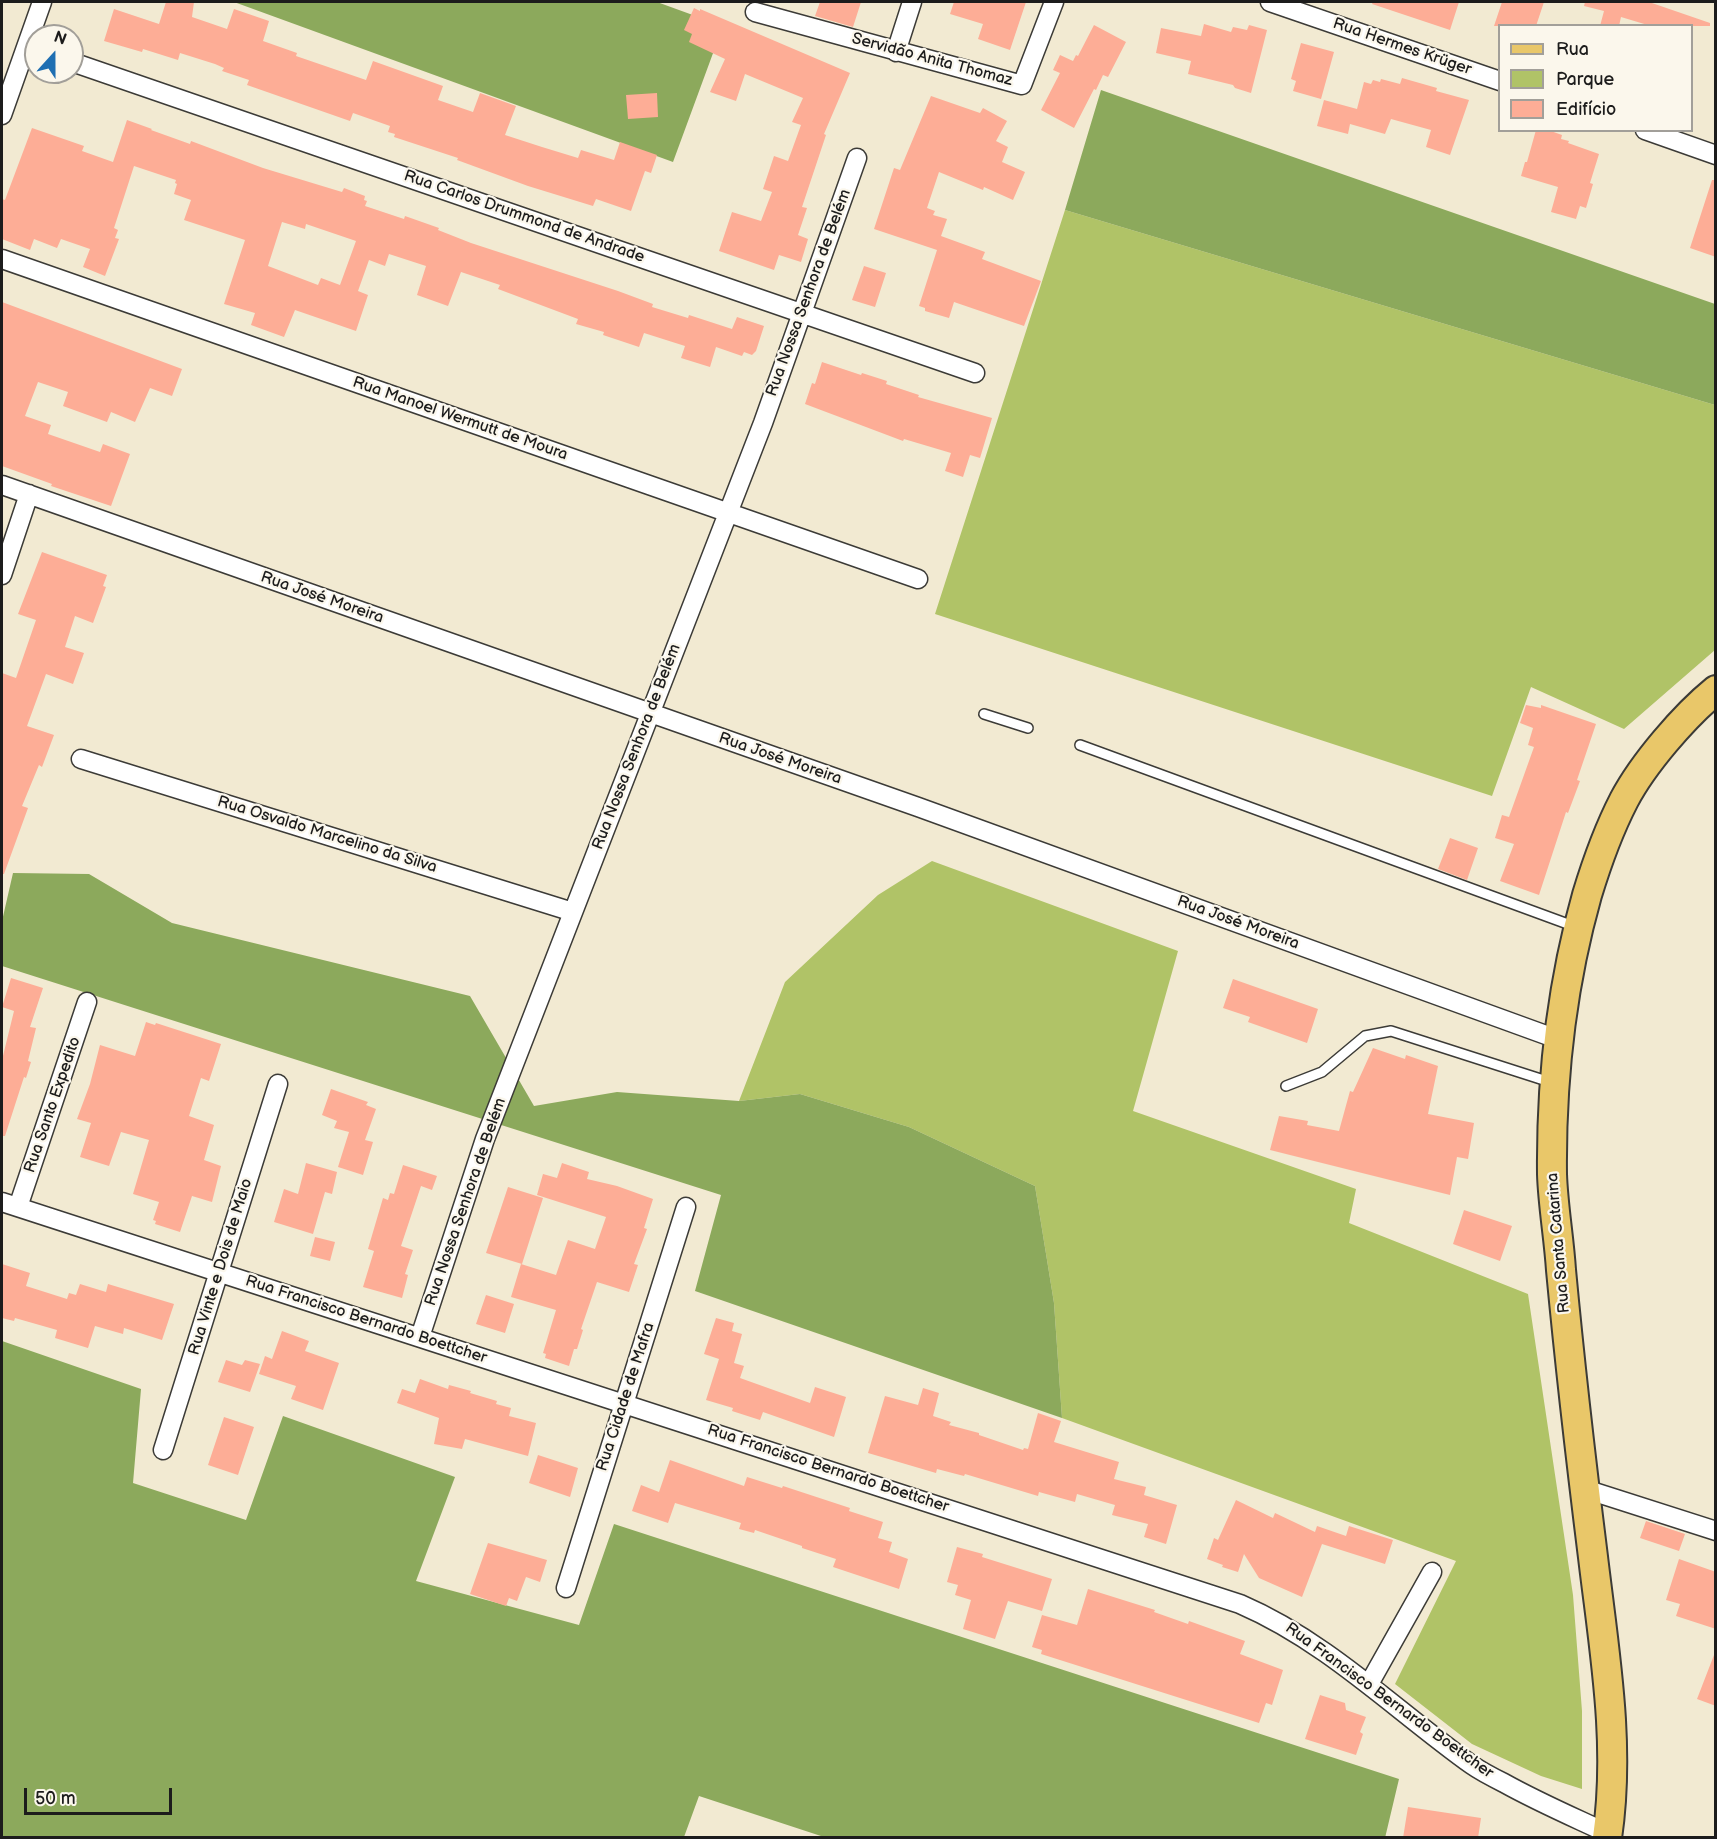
<!DOCTYPE html>
<html>
<head>
<meta charset="utf-8">
<style>
	body { margin:0 }
	#map { position:relative; width:1717px; height:1839px; overflow:hidden; background:#f2ead2; font-family:"Balsamiq Sans",sans-serif }
	canvas { display:block }
	.frame { position:absolute; inset:0; border:3px solid #1c1c1c; pointer-events:none }
	.legend { position:absolute; left:1498px; top:24px; width:195px; height:108px; box-sizing:border-box; background:#fbf7ec; border:2px solid #a29f99; margin:0; padding:8px 10px; list-style:none; font-size:18px; color:#1c1c1c }
	.legend li { display:flex; align-items:center; gap:12px; height:30px }
	.legend b { width:30px; border:2px solid #a29f99 }
	.north { position:absolute; left:24px; top:24px; width:60px; height:60px; box-sizing:border-box; background:#fbf7ec; border:2px solid #a29f99; border-radius:50%; rotate:21deg; font-size:16px; font-weight:700; line-height:24px; text-align:center; color:#1c1c1c }
	.north::after { content:''; display:block; margin:auto; width:21px; height:27px; background:#1f6fb2; clip-path:polygon(50% 0,100% 100%,50% 72%,0 100%) }
	.scale { position:absolute; left:24px; top:1788px; width:148px; height:27px; box-sizing:border-box; border:3px solid #1c1c1c; border-top:0; padding-left:8px; font-size:18px; line-height:21px; white-space:nowrap; color:#1c1c1c; -webkit-text-stroke:4px #fbf7ec; paint-order:stroke }
</style>
</head>
<body>
<div id="map">
<canvas width="1717" height="1839"></canvas>
<div class="frame"></div>
<ul class="legend">
<li><b style="height:8px;background:#e9c769"></b>Rua</li>
<li><b style="height:16px;background:#b0c367"></b>Parque</li>
<li><b style="height:16px;background:#fdad96"></b>Edifício</li>
</ul>
<div class="north">N</div>
<div class="scale">50 m</div>
</div>
<script>
const ctx = document.querySelector('canvas').getContext('2d');
ctx.lineJoin = 'round';
function paint(path, color) {
  ctx.fillStyle = color;
  ctx.fill(path, 'evenodd');
}
function stroke(path, color, width, dash) {
  ctx.strokeStyle = color;
  ctx.lineWidth = width;
  ctx.lineCap = dash ? 'butt' : 'round';
  ctx.setLineDash(dash || []);
  ctx.stroke(path);
}
function label(font, color, halo, rows, align = 'center') {
  ctx.font = font + ' "Balsamiq Sans",sans-serif';
  ctx.lineWidth = 4.5;
  ctx.setLineDash([]);
  ctx.textBaseline = 'middle';
  ctx.strokeStyle = halo;
  ctx.fillStyle = color;
  for (const [text, x, y, turn = 0] of rows) {
    ctx.save();
    ctx.translate(x, y);
    ctx.rotate((+turn || 0) * Math.PI / 180);
    ctx.textAlign = isNaN(turn) ? turn : align;
    if (halo) ctx.strokeText(text, 0, 0);
    ctx.fillText(text, 0, 0);
    ctx.restore();
  }
}
const green = new Path2D(`
	M1065 210 1715 405V650L1624 729 1531 687 1492 796 935 614Z
	M932 861 1178 951 1133 1111 1356 1189 1349 1223 1528 1294 1573 1595 1582 1711V1789L1541 1776 1472 1744 1395 1684 1456 1561 1062 1418 1054 1303 1035 1186 909 1127 800 1094 739 1101 785 982 878 895Z`);
const forest = new Path2D(`
	M234 2H657L723 26 673 162Z
	M1101 90 1715 304V405L1065 210Z
	M13 873 89 874 172 923 470 996 534 1106 617 1092 739 1101 800 1094 909 1127 1035 1186 1054 1303 1062 1418 695 1291 721 1195 2 966V921Z
	M2 1341 141 1389 133 1483 246 1520 283 1416 455 1477 416 1581 579 1625 614 1524 1399 1779 1385 1838 824 1837 699 1796 684 1837 2 1838Z`);
const building = new Path2D(`
	M166 2H194L192 17 227 29 234 9 269 21 263 41 297 53 296 56 366 80 373 61 443 86 438 100 473 112 480 93 516 106 505 135 542 147 578 158 581 150 614 160 620 142 657 155 651 173 645 171 631 211 596 199 593 206 528 186 457 160 458 158 394 137 395 134 388 132 390 126 353 113 350 121 247 85 249 80 222 71 224 68 215 64 180 53 178 60 143 49 142 52 104 41 114 9 159 24Z
	M820 2H861L853 27 815 16Z
	M954 2H1026L1010 50 978 39 983 24 950 14Z
	M1373 2H1459L1450 30 1372 4Z
	M1502 2H1544L1536 26H1494Z
	M1585 2H1649L1710 23V26H1651L1621 17 1619 26H1600L1604 11 1584 6Z
	M694 8 700 11V9L850 73 824 134 826 135 802 207 807 208 798 235 808 239 801 262 779 255 774 270 719 251 732 212 761 221 772 192 763 189 774 156 788 161 801 125 792 122 803 98 745 74 736 101 710 92 725 59 689 42 692 34 684 30Z
	M1204 24 1231 32 1233 27 1247 30 1249 25 1267 30 1251 93 1235 88 1233 85 1188 74 1191 61 1156 53 1161 28 1201 36Z
	M1094 25 1126 42 1108 77 1103 75 1096 90 1094 89 1074 128 1041 110 1060 73 1053 70 1060 55 1073 61 1076 55 1078 56Z
	M1301 43 1334 52 1321 99 1293 91 1296 81 1291 79Z
	M1402 78 1437 88 1436 91 1469 100 1450 155 1426 147 1431 130 1391 119 1385 134 1350 124 1348 134 1317 126 1324 100 1357 109 1364 82 1371 84 1373 80 1380 82 1381 79 1400 84Z
	M657 93 658 117 628 119 626 95Z
	M931 96 980 113 983 108 1007 121 996 141 1008 147 1002 162 1025 172 1013 200 984 187 983 190 939 172 927 208 935 211 933 215 947 219 941 236 985 252 982 259 1041 281 1024 326 954 302 949 318 925 311V308L919 306 937 250 874 229 894 168 900 170Z
	M127 120 152 129 151 130 190 144 191 141 263 168 342 192 344 188 365 196 364 200 367 201 365 206 404 219 405 216 439 228 438 230 471 243 618 291 653 304 652 307 688 318 689 315 732 329 737 317 764 326 756 351 752 355 744 352 742 356 716 347 710 367 681 358 685 346 644 333 639 347 603 335 604 332 576 324 578 319 498 289 500 285 461 272 448 306 417 295 426 266 389 254 385 266 369 260 358 291 368 295 356 331 295 310 284 337 251 325 255 313 224 304 245 240 184 220 191 200 174 194 177 184 175 183 176 180 134 166 114 228 118 230 115 238 119 239 105 276 83 267 90 249 61 239 57 248 34 239 30 250 2 239V199L5 200 32 128 84 146 82 151 113 162ZM282 222 305 229 306 224 356 241 340 285 321 278 318 285 268 266Z
	M1536 130H1548L1562 135 1561 139 1569 141 1568 143 1599 154 1590 183 1593 184 1586 208 1580 206 1576 219 1551 212 1558 187 1521 176 1525 162H1527Z
	M1712 180H1716V257L1690 248Z
	M864 266 886 273 875 307 852 300Z
	M2 302 182 369 172 396 150 388 135 422 111 412 107 422 63 406 68 392 38 382 25 416 51 425 48 434 100 452 103 444 130 454 111 506 51 486 52 484 2 466Z
	M822 362 861 375 862 373 887 381 886 384 919 395 918 397 992 418 980 458 970 455 963 477 945 471 951 453 904 439 903 441 805 404 812 383 815 384Z
	M42 552 107 575 103 586 106 587 93 623 75 616 65 647 84 653 73 684 46 674 27 726 54 735 42 767 39 765 22 806 28 808 4 874H2V673L16 678 36 620 18 614Z
	M1526 705 1541 708V705L1596 724 1577 780 1580 781 1568 813 1566 812 1539 895 1500 881 1514 844 1495 838 1502 815 1509 817 1534 747 1528 745 1533 728 1520 723Z
	M1450 838 1478 848 1467 880 1438 869Z
	M11 978 43 988 30 1027 36 1028 28 1061 31 1062 26 1078 24 1077 5 1136H2V1060L14 1011 2 1007Z
	M1233 979 1318 1009 1307 1043 1248 1022 1250 1017 1223 1008Z
	M146 1022 155 1025 156 1023 221 1044 209 1081 201 1078 189 1116 214 1125 204 1160 221 1166 212 1202 192 1196 180 1232 155 1224 156 1221 153 1220 159 1202 133 1194 149 1140 121 1132 109 1166 80 1157 91 1123 77 1119 90 1084 100 1045 135 1056Z
	M1373 1048 1405 1059 1406 1055 1438 1066 1428 1114 1474 1123 1468 1159 1457 1157 1450 1195 1270 1150 1279 1116 1308 1121 1307 1125 1339 1131 1350 1091 1353 1092Z
	M331 1089 368 1102 366 1105 376 1109 365 1140 373 1142 363 1175 338 1167 349 1132 334 1128 337 1121 322 1115Z
	M306 1163 337 1172 332 1194 325 1192 313 1234 274 1222 284 1189 298 1194Z
	M562 1163 589 1172 587 1179 617 1186 653 1199 644 1228 647 1229 634 1264 638 1265 629 1292 597 1282 581 1329 583 1330 577 1349H574L569 1366 545 1358 546 1354 543 1353 556 1310 511 1297 521 1264 556 1275 568 1240 595 1249 606 1217 537 1195 543 1174 557 1178Z
	M403 1165 437 1176 432 1190 421 1186 401 1246 413 1250 405 1274 408 1275 402 1298 363 1287 374 1251 368 1249 383 1198 388 1200 390 1193 394 1194Z
	M508 1187 543 1198 522 1264 486 1253Z
	M1464 1210 1512 1226 1500 1261 1453 1244Z
	M315 1237 335 1242 330 1261 310 1256Z
	M2 1264 30 1273 26 1286 67 1299 69 1293 76 1295 80 1284 106 1292 108 1284 174 1304 162 1340 124 1328 123 1334 95 1326 88 1348 55 1338 57 1330 15 1318 14 1321 2 1318Z
	M486 1295 514 1304 505 1333 476 1324Z
	M716 1318 734 1323 732 1331 742 1334 734 1363 744 1366 740 1378 810 1403 815 1387 846 1397 834 1437 763 1412 760 1420 732 1411 733 1408 706 1400 719 1359 704 1354Z
	M282 1331 309 1341 305 1351 339 1363 323 1410 291 1399 296 1386 259 1374 265 1356 272 1359Z
	M226 1360 242 1365 245 1360 260 1364 250 1392 218 1382Z
	M420 1379 448 1389 449 1385 471 1391 470 1393 497 1401 496 1404 511 1408 509 1416 536 1423 528 1456 465 1439 462 1449 434 1444 439 1418 397 1403 402 1389 415 1393Z
	M923 1388 939 1393 933 1416 951 1422 949 1425 979 1433V1435L1023 1450 1024 1448 1028 1449 1038 1413 1061 1421 1054 1442 1119 1462 1114 1479 1146 1487 1144 1495 1177 1505 1166 1544 1144 1537 1148 1524 1112 1515 1115 1505 1077 1494 1075 1502 1039 1492 1038 1496 965 1474 964 1476 937 1469 936 1473 868 1453 885 1396 918 1405Z
	M224 1417 254 1427 238 1475 208 1465Z
	M538 1455 578 1468 570 1497 529 1483Z
	M670 1460 744 1486 747 1477 782 1488 783 1486 850 1508 849 1511 883 1522 878 1538 892 1542 889 1552 908 1559 899 1589 833 1567 836 1559 802 1548V1546L755 1530 754 1533 739 1529 741 1523 675 1503 668 1523 632 1511 641 1485 659 1492Z
	M1236 1500 1273 1518 1275 1513 1315 1532 1317 1526 1346 1536 1349 1526 1393 1540 1385 1564 1322 1544 1302 1597 1259 1578 1244 1554 1238 1572 1222 1567 1223 1565 1207 1559 1214 1538 1218 1540Z
	M1646 1521 1685 1534 1679 1551 1640 1538Z
	M488 1543 547 1560 540 1582 526 1577 517 1601 509 1598 506 1606 470 1594Z
	M957 1547 983 1554 982 1557 1052 1579 1042 1611 1008 1601 995 1639 963 1629 971 1600 955 1595 958 1585 947 1582Z
	M1679 1559 1716 1572V1629L1676 1616 1680 1604 1666 1600Z
	M1088 1589 1155 1610 1154 1612 1188 1624 1189 1621 1245 1641 1240 1654 1283 1670 1272 1705 1266 1703 1259 1723 1041 1654 1042 1650 1032 1647 1042 1615 1077 1625Z
	M1714 1655H1716V1706L1697 1699Z
	M1320 1695 1345 1703 1346 1710 1366 1717 1360 1732 1363 1734 1356 1755 1305 1739Z
	M1408 1807 1481 1818 1478 1838H1403Z`);
const service = new Path2D(`
	M984 714 1028 728
	M1080 745 1576 927
	M1286 1086 1322 1072 1365 1036 1391 1031 1550 1082`);
const minor = new Path2D(`
	M1270 2 1500 81
	M755 12 1022 85 1054 2
	M896 52 912 2
	M72 62 975 373
	M2 115 42 2
	M1645 130 1716 155
	M2 259 918 579
	M2 485 918 807 1557 1039
	M2 575 29 494
	M81 759 573 912
	M2 1202 1240 1604C1328 1642 1395 1710 1472 1765 1482 1772 1494 1778 1504 1783 1538 1802 1573 1817 1607 1833
	M18 1207 87 1002
	M420 1337 485 1139 763 423 857 158
	M163 1450 278 1084
	M1585 1489 1716 1531
	M566 1588 686 1207
	M1369 1684 1432 1572`);
const primary = new Path2D(`
	M1607 1838C1621 1744 1604 1650 1593 1557 1581 1461 1570 1366 1561 1270 1559 1238 1553 1206 1552 1174 1551 1079 1561 987 1587 895 1597 862 1608 831 1624 800 1643 764 1684 716 1716 690`);
const streetNames = [
	["Rua Hermes Krüger",1402,47,19],
	["Servidão Anita Thomaz",932,60,15],
	["Rua Carlos Drummond de Andrade",524,217,19],
	["Rua Nossa Senhora de Belém",809,293,-70],
	["Rua Manoel Wermutt de Moura",460,419,19],
	["Rua José Moreira",322,598,19],
	["Rua Nossa Senhora de Belém",637,747,-69],
	["Rua José Moreira",780,759,19],
	["Rua Osvaldo Marcelino da Silva",327,835,17],
	["Rua José Moreira",1238,923,20],
	["Rua Santo Expedito",53,1105,-71],
	["Rua Nossa Senhora de Belém",466,1202,-71],
	["Rua Santa Catarina",1559,1243,-95],
	["Rua Vinte e Dois de Maio",221,1267,-73],
	["Rua Francisco Bernardo Boettcher",366,1320,18],
	["Rua Cidade de Mafra",626,1397,-72],
	["Rua Francisco Bernardo Boettcher",828,1469,18],
	["Rua Francisco Bernardo Boettcher",1389,1701,36]
];
paint(green, '#b0c367');
paint(forest, '#8ca95c');
paint(building, '#fdad96');
stroke(service, '#3c3b37', 12);
stroke(minor, '#3c3b37', 21);
stroke(primary, '#3c3b37', 32);
stroke(service, '#fff', 9);
stroke(minor, '#fff', 18);
stroke(primary, '#e9c769', 28);
label('16px', '#1c1c1c', '#fbf7ec', streetNames);
</script>
</body>
</html>
